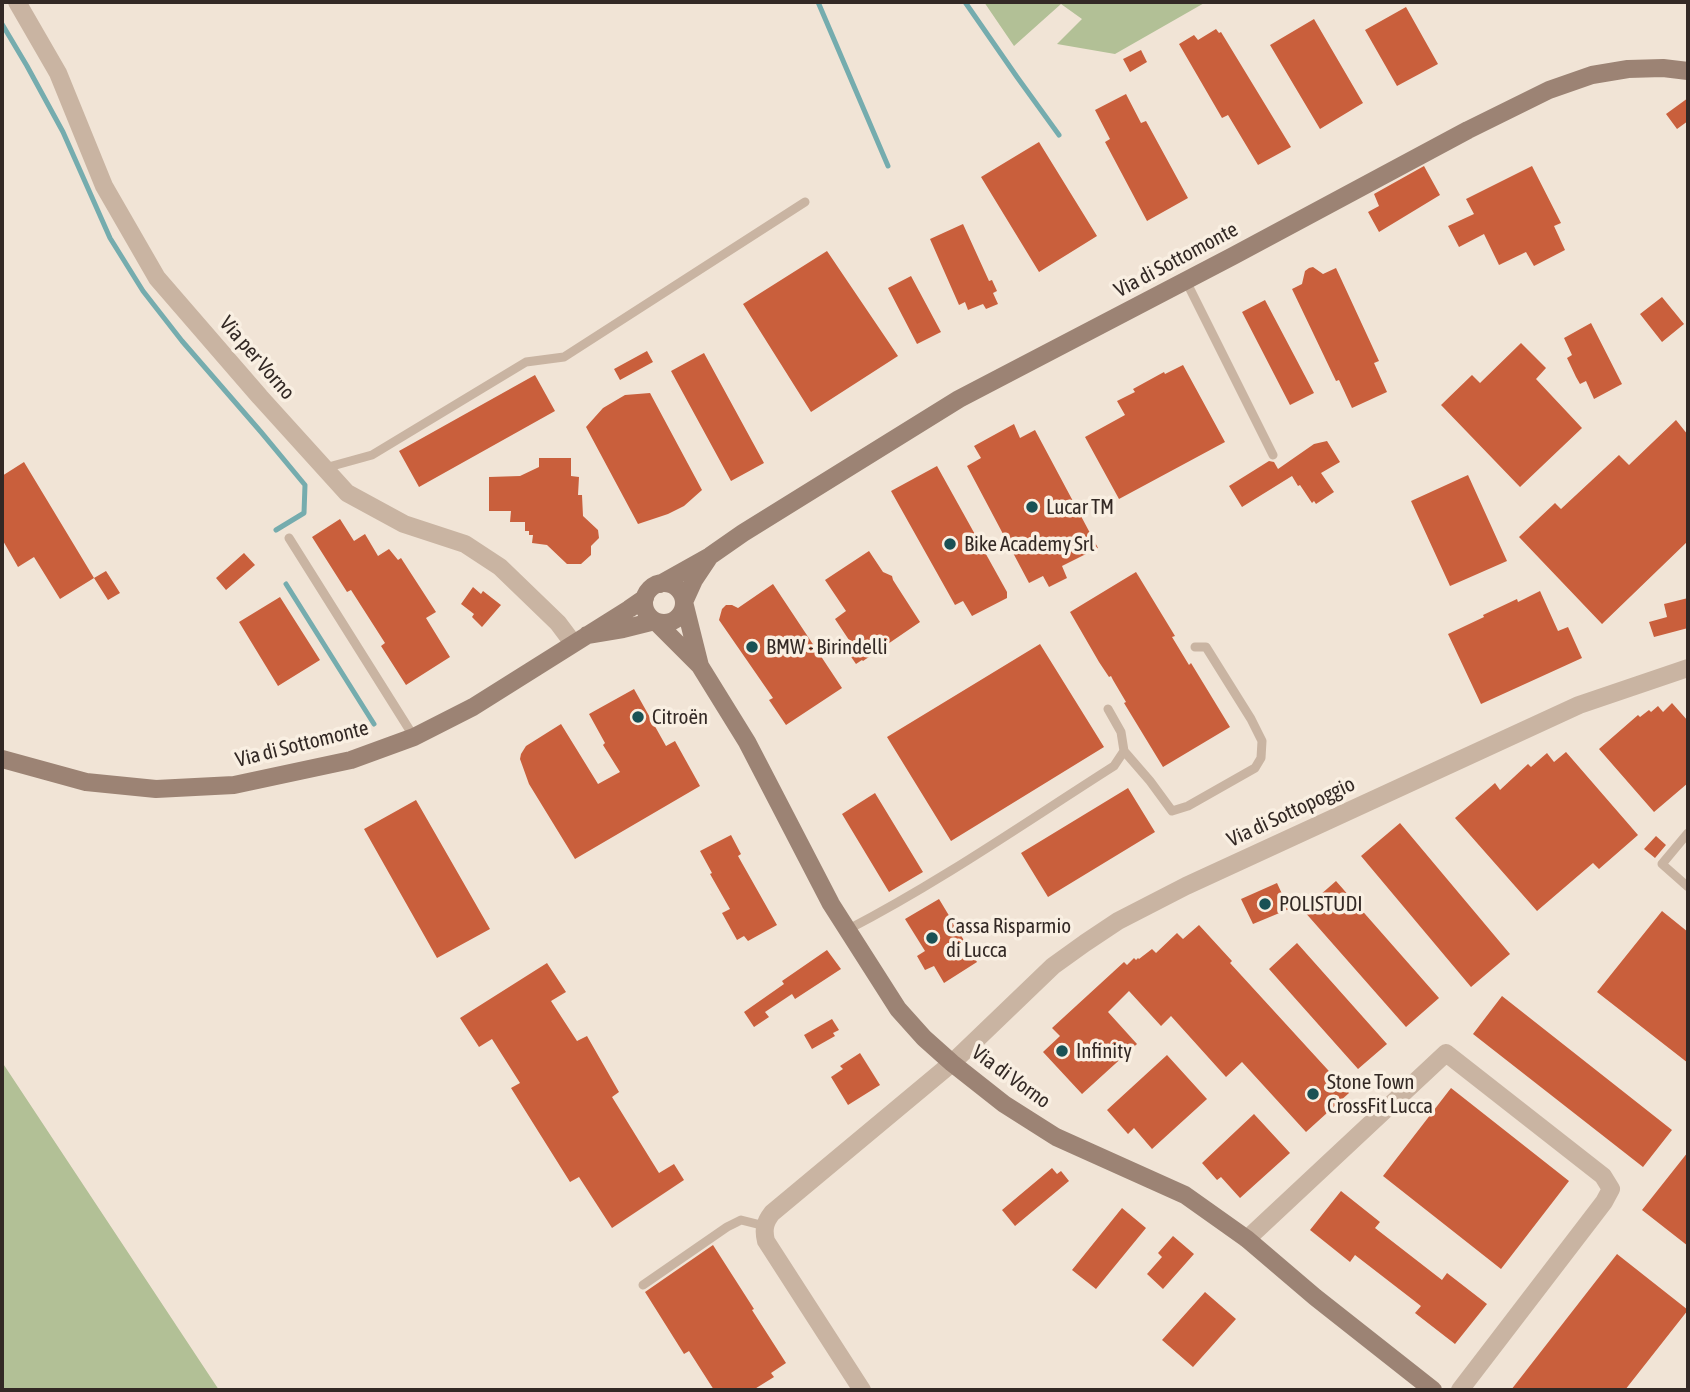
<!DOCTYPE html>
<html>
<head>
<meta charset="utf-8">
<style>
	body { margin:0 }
	#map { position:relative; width:1690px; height:1392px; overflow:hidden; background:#f1e4d6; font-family:"Asap Condensed",sans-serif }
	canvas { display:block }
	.frame { position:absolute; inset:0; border:4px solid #332925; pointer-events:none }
</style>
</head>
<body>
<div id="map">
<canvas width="1690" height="1392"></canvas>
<div class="frame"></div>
</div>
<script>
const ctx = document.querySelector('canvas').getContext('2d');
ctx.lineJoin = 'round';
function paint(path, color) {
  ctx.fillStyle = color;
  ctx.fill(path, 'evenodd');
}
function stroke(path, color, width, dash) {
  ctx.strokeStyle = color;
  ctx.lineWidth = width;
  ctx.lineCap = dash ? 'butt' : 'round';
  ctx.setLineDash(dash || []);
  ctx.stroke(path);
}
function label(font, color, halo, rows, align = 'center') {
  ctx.font = font + ' "Asap Condensed",sans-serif';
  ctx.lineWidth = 7;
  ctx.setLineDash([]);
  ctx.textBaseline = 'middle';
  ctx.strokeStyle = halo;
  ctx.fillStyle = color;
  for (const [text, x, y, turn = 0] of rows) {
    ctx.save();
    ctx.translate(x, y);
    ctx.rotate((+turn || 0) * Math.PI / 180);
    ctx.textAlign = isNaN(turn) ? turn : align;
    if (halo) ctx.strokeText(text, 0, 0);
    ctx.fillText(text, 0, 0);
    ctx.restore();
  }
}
const green = new Path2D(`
	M984 2H1206L1115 54 1057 44 1082 19 1061 4 1014 46Z
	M2 1062 219 1390H2Z`);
const stream = new Path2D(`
	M818 2 888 166
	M965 2 1017 77 1059 135
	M2 24 27 66 63 132 110 238 143 291 182 341 261 432 305 485 304 513 276 530
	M286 584 374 724`);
const building = new Path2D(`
	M1406 7 1438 64 1397 86 1365 30Z
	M1314 19 1363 103 1320 129 1270 45Z
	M1216 29 1219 33 1221 32 1291 147 1258 165 1228 115 1222 118 1179 44 1194 35 1198 40Z
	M1141 50 1147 62 1130 72 1123 59Z
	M1126 94 1141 123 1146 121 1188 198 1147 221 1105 142 1110 139 1095 110Z
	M1688 98V121L1677 129 1666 114Z
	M1039 142 1097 236 1039 272 981 177Z
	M1424 166 1440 195 1379 232 1368 212 1379 206 1374 194Z
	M1532 166 1561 223 1554 226 1565 250 1534 266 1526 252 1499 265 1484 234 1459 247 1448 226 1474 214 1466 199Z
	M963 224 989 281 992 280 997 291 993 293 998 304 986 309 983 304 968 310 965 302 959 305 930 239Z
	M827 251 898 356 811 412 743 304Z
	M1313 267 1323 274 1336 268 1379 361 1374 363 1387 392 1352 408 1339 380 1336 381 1292 289 1302 284 1305 271 1309 268Z
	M911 276 941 332 917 344 888 288Z
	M1662 297 1684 324 1662 342 1640 314Z
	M1265 300 1314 393 1290 405 1242 312Z
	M1591 323 1622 384 1594 399 1586 381 1580 384 1576 377 1567 358 1572 355 1564 338Z
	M1521 343 1546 368 1536 379 1582 428 1520 487 1441 405 1472 375 1480 383Z
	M647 351 653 362 620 380 614 369Z
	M704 353 764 463 731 481 671 371Z
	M1183 365 1225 442 1119 499 1085 437 1125 415 1117 401 1135 392 1133 389 1164 372 1165 374Z
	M535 375 555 411 419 487 399 451Z
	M650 393 702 490 684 506 668 514 638 524 586 427 603 408 625 395Z
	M1676 420 1688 435V541L1602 624 1519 537 1555 503 1561 509 1619 455 1629 465Z
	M1014 424 1020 438 1035 430 1098 548 1062 566 1067 578 1049 587 1043 576 1029 583 967 466 981 458 974 446Z
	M1327 441 1340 462 1321 473 1334 492 1316 504 1314 501 1312 503 1300 485 1298 486 1292 476 1242 507 1229 486 1269 461 1274 462 1278 469 1314 444Z
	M539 458H571V476L579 477 578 495H582L583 516 598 530 599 538 591 546V555L581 564H567L547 545 532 543 533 535H529V531H525V522H510L511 511H489V477L520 476 539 467Z
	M24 462 94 578 60 599 34 557 18 567 2 539V476Z
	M937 466 1007 592V598L972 616 963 601 955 605 891 491Z
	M1468 475 1507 561 1450 586 1411 501Z
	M340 519 354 541 365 534 378 556 389 549 398 560 401 558 436 612 426 618 450 657 406 685 381 646 385 643 351 590 347 592 312 537Z
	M869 551 883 572 892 576 893 580 920 622 863 661 862 660 856 664 847 651 853 646 835 619 846 611 825 580Z
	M244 553 255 565 226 590 216 578Z
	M106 571 120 593 108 600 94 578Z
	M1136 572 1175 636 1172 637 1189 665 1191 663 1230 727 1163 767 1124 703 1126 702 1113 680 1111 676 1109 677 1099 662 1070 612Z
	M773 584 842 688 786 725 769 700 773 698 719 620 722 609 726 605H732L738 608Z
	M473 587 481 594 483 591 501 605 482 627 472 617 474 614 461 604Z
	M1540 591 1558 631 1568 627 1582 658 1481 704 1448 634 1484 617 1483 615 1517 599 1518 602Z
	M280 597 320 660 278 686 239 622Z
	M1688 598V628L1654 637 1649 622 1667 617 1664 604Z
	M1040 644 1104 747 951 841 887 737Z
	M634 689 666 746 675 741 700 786 575 859 529 784 520 759 521 754 526 746 561 724 598 784 620 772 603 745 605 743 589 714Z
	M1672 703 1688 721V783L1654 812 1599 749 1638 715 1640 717 1649 710 1651 712 1658 706 1663 712Z
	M1566 752 1638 835 1599 869 1593 863 1537 911 1455 818 1495 783 1500 790 1528 764 1531 767 1547 753 1554 762Z
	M1128 788 1155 832 1048 897 1021 853Z
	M875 793 923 872 889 892 842 814Z
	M416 800 490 929 437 958 364 829Z
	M1400 823 1510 954 1471 987 1361 856Z
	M731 835 741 854 738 856 777 925 748 941 744 936 737 940 722 913 730 909 710 874 712 873 700 851Z
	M1656 836 1666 845 1655 858 1644 849Z
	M1336 881 1439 998 1406 1027 1303 910Z
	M1277 883 1289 909 1253 924 1241 899Z
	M939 899 977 962 944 983 934 966 925 970 917 956 925 951 905 919Z
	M1662 911 1688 932V1063L1597 992Z
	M1199 925 1232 961 1230 963 1349 1093 1306 1132 1242 1062 1226 1077 1171 1016 1161 1026 1129 991 1108 1012 1137 1044 1082 1094 1043 1052 1060 1036 1052 1028 1124 962 1127 965 1134 958 1136 960 1138 958 1139 959 1152 949 1156 953 1177 933 1183 939Z
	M1297 943 1387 1044 1358 1069 1269 969Z
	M827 950 841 969 795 999 792 994 765 1012 769 1017 754 1027 744 1012 784 984 782 981Z
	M547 963 566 992 551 1001 577 1041 587 1036 619 1092 612 1097 659 1173 674 1164 684 1180 612 1228 579 1177 570 1182 511 1088 520 1083 492 1039 479 1047 460 1018Z
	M1502 996 1672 1130 1643 1167 1473 1034Z
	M832 1019 839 1030 833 1033 835 1036 812 1049 804 1035Z
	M860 1053 880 1085 848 1105 831 1077 843 1069 840 1066Z
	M1167 1055 1207 1099 1152 1149 1134 1128 1128 1134 1107 1110Z
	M1451 1088 1569 1181 1501 1269 1383 1176Z
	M1254 1114 1290 1153 1240 1198 1221 1177 1217 1180 1202 1163Z
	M1688 1152V1246L1642 1210Z
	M1052 1168 1057 1174 1061 1171 1069 1181 1015 1226 1002 1210Z
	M1341 1191 1380 1222 1375 1228 1442 1280 1447 1273 1487 1304 1455 1344 1415 1313 1421 1306 1355 1255 1350 1262 1310 1230Z
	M1122 1208 1146 1228 1096 1289 1072 1270Z
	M1173 1236 1194 1254 1163 1289 1147 1274 1162 1257 1158 1253Z
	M713 1245 754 1309 752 1310 786 1363 771 1373 774 1377 753 1390H714L689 1351 684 1354 645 1292Z
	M1617 1254 1688 1310 1625 1390H1511Z
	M1205 1292 1236 1319 1193 1367 1162 1340Z`);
const lane = new Path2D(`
	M1186 281 1273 455
	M325 468 372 455 526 362 564 357 805 202
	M289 538 414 737
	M1124 751 1150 781 1172 811 1188 806 1255 768 1261 758 1262 741 1251 719 1206 647H1195
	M1688 833 1662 864 1688 887
	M847 930C940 882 1026 822 1114 766L1124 751 1121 732 1108 709
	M643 1285 727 1227 741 1220 765 1226`);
const street = new Path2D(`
	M17 2 58 73 104 186 157 278 260 397 347 493 404 524 465 544 500 567 558 623 573 643
	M1247 1239 1446 1053 1603 1176 1611 1189 1604 1202 1460 1390
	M862 1390 766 1241C763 1229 765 1222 772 1213L952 1063 1053 966 1085 943 1118 921 1186 886 1579 705 1688 668`);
const secondary = new Path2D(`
	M644 603a20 20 0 1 1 40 0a20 20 0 1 1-40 0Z
	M660 584 710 556 743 533 959 399 1233 256 1468 130 1549 90 1592 75 1628 69 1663 68 1688 71
	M587 635 623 629 655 621 700 666 747 742 831 904 898 1009 924 1038 952 1063 1004 1104 1056 1137 1185 1195 1247 1239 1315 1297 1433 1390
	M700 666 684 602 694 580 708 559
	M2 759 86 782 156 789 234 785 351 760 414 737 473 707 629 609 645 598`);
const markers = [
	[1032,507,7,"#1a5155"],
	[950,544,7,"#1a5155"],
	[752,647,7,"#1a5155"],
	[638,717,7,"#1a5155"],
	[1265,904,7,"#1a5155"],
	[932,938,7,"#1a5155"],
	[1062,1051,7,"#1a5155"],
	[1313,1094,7,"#1a5155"]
];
const streetNames = [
	["Via di Sottomonte",1176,260,-28],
	["Via per Vorno",257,358,49],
	["Via di Sottomonte",302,744,-14],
	["Via di Sottopoggio",1291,812,-25],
	["Via di Vorno",1011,1077,36]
];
const poiNames = [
	["Lucar TM",1046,507],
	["Bike Academy Srl",964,544],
	["BMW - Birindelli",766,647],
	["Citroën",652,717],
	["POLISTUDI",1279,904],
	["Cassa Risparmio",946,926],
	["di Lucca",946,950],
	["Infinity",1076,1051],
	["Stone Town",1327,1082],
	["CrossFit Lucca",1327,1106]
];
paint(green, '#b2c096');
stroke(stream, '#75acae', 5);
paint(building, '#c95f3c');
stroke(lane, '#c9b4a2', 9);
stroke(street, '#c9b4a2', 18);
stroke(secondary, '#9c8374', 18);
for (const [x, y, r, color] of markers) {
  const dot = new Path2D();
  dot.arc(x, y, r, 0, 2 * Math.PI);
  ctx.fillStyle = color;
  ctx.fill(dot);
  stroke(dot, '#f9efe2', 2.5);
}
label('21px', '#332925', '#f9efe2', streetNames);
label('21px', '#332925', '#f9efe2', poiNames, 'left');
</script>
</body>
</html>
